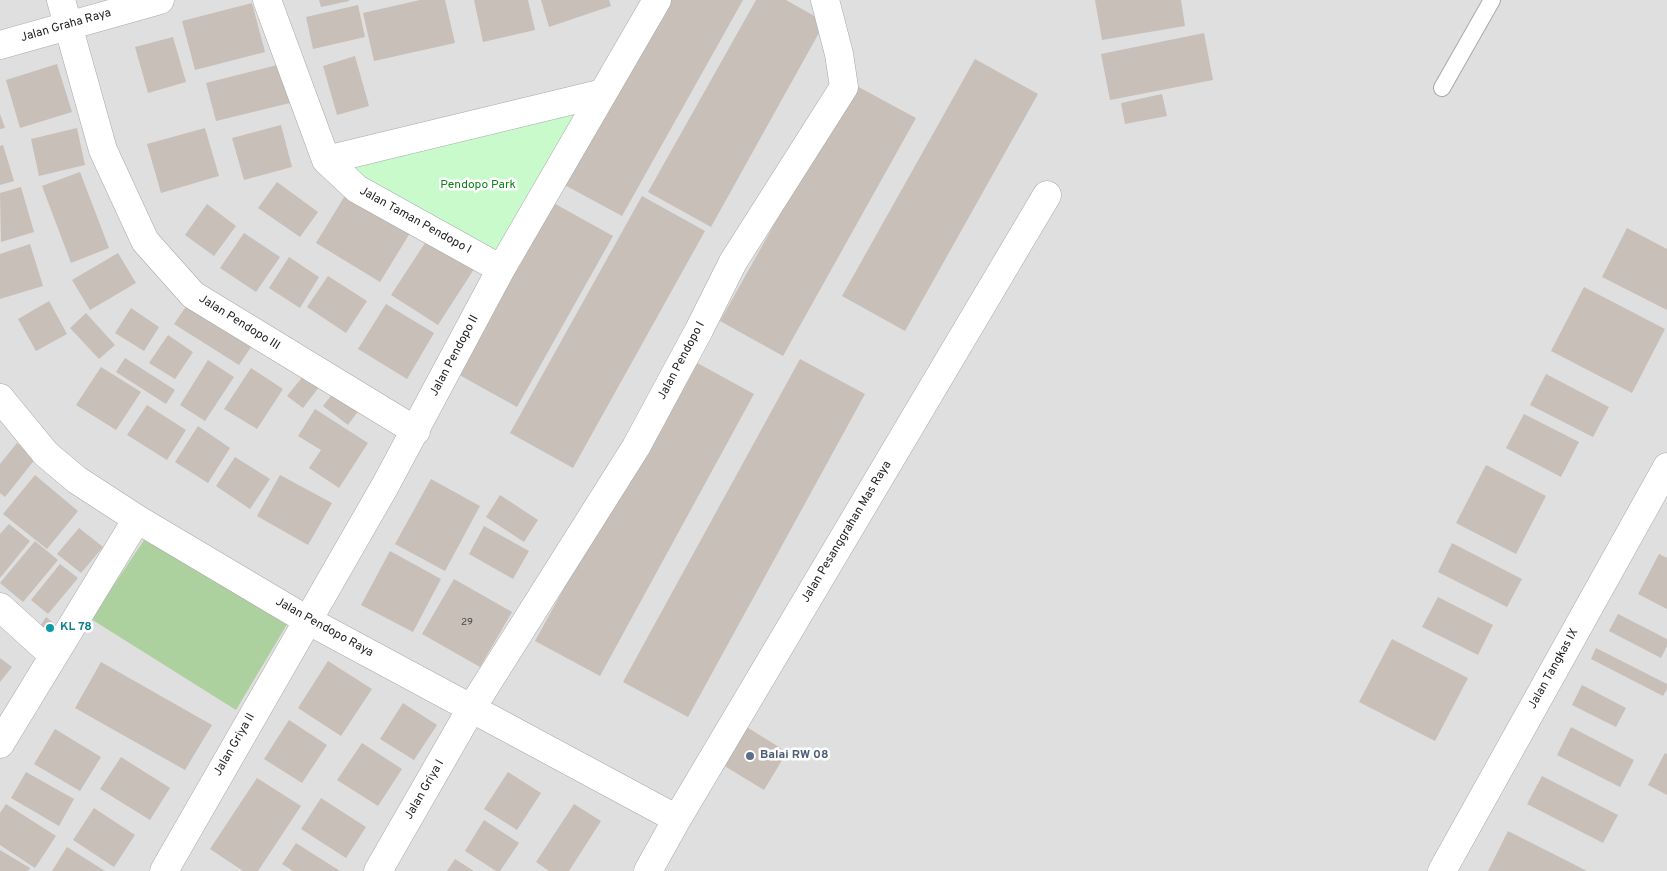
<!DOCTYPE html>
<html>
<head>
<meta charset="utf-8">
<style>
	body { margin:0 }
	canvas { display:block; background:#f2efe9 }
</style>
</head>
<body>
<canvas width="1667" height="871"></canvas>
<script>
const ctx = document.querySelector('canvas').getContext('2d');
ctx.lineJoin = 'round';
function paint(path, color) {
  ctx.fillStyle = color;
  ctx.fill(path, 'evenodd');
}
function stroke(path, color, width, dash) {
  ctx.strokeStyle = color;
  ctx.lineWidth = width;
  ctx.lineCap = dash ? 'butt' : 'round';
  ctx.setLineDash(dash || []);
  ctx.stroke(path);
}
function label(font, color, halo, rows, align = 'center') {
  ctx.font = font + ' Overpass,sans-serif';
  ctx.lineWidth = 5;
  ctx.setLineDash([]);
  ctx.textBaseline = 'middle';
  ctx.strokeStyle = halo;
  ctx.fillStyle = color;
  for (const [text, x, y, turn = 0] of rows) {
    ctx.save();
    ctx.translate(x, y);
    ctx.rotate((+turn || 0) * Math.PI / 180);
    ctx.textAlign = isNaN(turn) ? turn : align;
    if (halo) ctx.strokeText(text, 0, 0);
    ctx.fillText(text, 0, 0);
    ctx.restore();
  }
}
const residential = new Path2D(`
	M0 0H1667V871H0Z`);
const forest = new Path2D(`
	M146 537 289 621 236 710 91 619Z`);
const park = new Path2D(`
	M584 105 498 260 340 165Z`);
const building = new Path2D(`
	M319 0H349V1L321 7Z
	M420 0H445L455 43 374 61 363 13Z
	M474 0H528L535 30 483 42Z
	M541 0H609L611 6 549 27Z
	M661 0H743L622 216 559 182Z
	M756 0H786L825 22 711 227 648 192Z
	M1095 0H1181L1185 26 1102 40Z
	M252 3 265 52 195 70 182 21Z
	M358 5 365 37 313 49 306 17Z
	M1204 33 1213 80 1110 100 1101 54Z
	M173 37 186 82 148 93 135 47Z
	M355 56 369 106 337 115 323 66Z
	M975 59 1038 94 905 331 842 296Z
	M57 64 72 112 20 128 6 80Z
	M281 64 290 103 216 121 206 83Z
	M853 84 916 118 783 356 720 321Z
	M1162 94 1167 116 1125 124 1121 103Z
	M0 114 5 128 0 129Z
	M281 125 292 167 244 180 232 138Z
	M77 128 85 165 39 176 31 139Z
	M205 128 219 176 161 193 147 144Z
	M3 145 14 181 0 185V146Z
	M80 172 109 248 71 263 42 186Z
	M277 182 318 212 300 237 258 208Z
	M21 187 34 232 1 242 0 193Z
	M346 194 410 233 380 282 316 243Z
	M642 196 705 231 573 468 510 433Z
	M550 201 613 236 517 407 454 372Z
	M207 204 236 226 214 256 185 235Z
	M1627 228 1667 249V310L1602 277Z
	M244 233 280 257 256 292 220 268Z
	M427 240 474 269 438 325 391 295Z
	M30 244 43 286 0 299V254Z
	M118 253 136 283 90 310 72 280Z
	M289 257 319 277 300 308 269 288Z
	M328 276 367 301 346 333 307 307Z
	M1584 287 1665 329 1632 393 1551 351Z
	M49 301 67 334 36 351 18 319Z
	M386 304 434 333 407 379 358 349Z
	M187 305 251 347 239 365 174 324Z
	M131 308 159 327 144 351 115 333Z
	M86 313 115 345 99 359 70 328Z
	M168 335 193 352 175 379 149 363Z
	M125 358 175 390 166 404 116 372Z
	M690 359 754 394 600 676 535 641Z
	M800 359 865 394 688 717 623 682Z
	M208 360 234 377 205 421 180 405Z
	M101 367 141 392 116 430 76 405Z
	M251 368 283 389 257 429 224 409Z
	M1546 374 1609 407 1593 437 1530 405Z
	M304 375 319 387 303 408 287 396Z
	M334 392 359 410 348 425 323 406Z
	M147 405 186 430 167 460 127 435Z
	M315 409 368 443 339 488 309 468 321 450 298 436Z
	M1524 414 1579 442 1561 477 1506 448Z
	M198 426 230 448 208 483 175 462Z
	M17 443 36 458 5 497 0 493V464Z
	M235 457 270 479 250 509 216 486Z
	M1486 465 1546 496 1516 554 1456 523Z
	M35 475 78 511 47 549 3 514Z
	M280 475 332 503 308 545 257 516Z
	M431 479 480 506 445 571 395 544Z
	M500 495 538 520 524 542 486 517Z
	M9 524 30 541 0 578V534Z
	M484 526 529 551 513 579 469 554Z
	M79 528 103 547 81 573 57 554Z
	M35 541 58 560 23 602 0 583Z
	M1452 543 1522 579 1507 607 1438 572Z
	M390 551 441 579 413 632 361 605Z
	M1659 554 1667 558V609L1638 594Z
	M60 564 78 578 48 614 31 600Z
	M454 579 512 612 480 667 422 634Z
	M1438 597 1493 625 1478 655 1422 627Z
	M1618 614 1667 639V646L1661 658 1609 631Z
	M46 617 60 628 53 638 39 628Z
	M1392 639 1468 678 1435 741 1359 702Z
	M1596 648 1667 684V689L1663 696 1591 659Z
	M0 658 12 667 0 682Z
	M328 661 372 689 341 736 298 708Z
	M101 662 212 725 185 770 75 708Z
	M1582 685 1626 708 1616 727 1572 705Z
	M403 703 437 725 414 760 380 739Z
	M289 720 327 745 302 783 264 759Z
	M737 721 787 752 764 790 713 759Z
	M1571 727 1634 760 1620 787 1557 755Z
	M55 729 101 757 80 791 34 764Z
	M362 743 402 769 378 806 337 780Z
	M1665 753 1667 754V795L1648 785Z
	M121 757 170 788 150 820 100 789Z
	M26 772 74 799 59 826 11 798Z
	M508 772 541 793 517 830 484 809Z
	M1542 776 1618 815 1603 843 1527 804Z
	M257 778 301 806 258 871H243L210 849Z
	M321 798 366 827 346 858 301 829Z
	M6 804 56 836 35 868 0 845V813Z
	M574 804 601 821 569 871H549L536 862Z
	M94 808 135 835 114 867 73 840Z
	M484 820 519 843 500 871H496L465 851Z
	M1508 831 1587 871H1488Z
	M296 843 340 871H293L282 864Z
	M67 847 105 871H52Z
	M0 850 30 868 28 871H0Z
	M455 859 474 871H447Z`);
const service = new Path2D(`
	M1442 88 1492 0`);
const minor = new Path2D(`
	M61 0 103 150 145 241 193 295 416 431
	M267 0 326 160 357 189 501 269
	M0 45 160 0
	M326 160 603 93
	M0 398 46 454 77 480 137 519 307 620 677 819
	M0 607 53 655
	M0 744 137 519
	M164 871 385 486 501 269 657 0
	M378 871 471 709 636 447 699 330 733 262 844 87 839 54 825 0
	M648 871 677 819 1047 195
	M1442 871 1667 467`);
const markers = [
	[50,628,5,"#0f9aa8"],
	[750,756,5,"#5c6f8a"]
];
const numberNames = [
	["29",467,623]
];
const streetNames = [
	["Jalan Graha Raya",66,26,-16],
	["Jalan Taman Pendopo I",415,221,29],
	["Jalan Pendopo III",239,323,32],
	["Jalan Pendopo II",455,356,-62],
	["Jalan Pendopo I",682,361,-62],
	["Jalan Pesanggrahan Mas Raya",847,532,-59],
	["Jalan Pendopo Raya",324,628,29],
	["Jalan Tangkas IX",1554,669,-61],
	["Jalan Griya II",235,745,-60],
	["Jalan Griya I",425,790,-60]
];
const parkNames = [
	["Pendopo Park",478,186]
];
const cultureNames = [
	["KL 78",60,628]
];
const serviceNames = [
	["Balai RW 08",760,756]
];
paint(residential, '#e0dfdf');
paint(forest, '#add19e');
paint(park, '#c8facc');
paint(building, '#c7bfb8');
stroke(service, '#a9a9a9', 18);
stroke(minor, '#a9a9a9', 29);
stroke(service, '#fff', 16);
stroke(minor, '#fff', 28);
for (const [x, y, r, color] of markers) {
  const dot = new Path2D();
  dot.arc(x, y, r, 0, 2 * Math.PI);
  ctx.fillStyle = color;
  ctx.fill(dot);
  stroke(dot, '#fff', 2);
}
label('10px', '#4b4948', null, numberNames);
label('12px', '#222', '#fff', streetNames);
label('12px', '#0c8416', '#fff', parkNames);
label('bold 12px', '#0d838f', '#fff', cultureNames, 'left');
label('bold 12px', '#4e5e75', '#fff', serviceNames, 'left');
</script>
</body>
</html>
